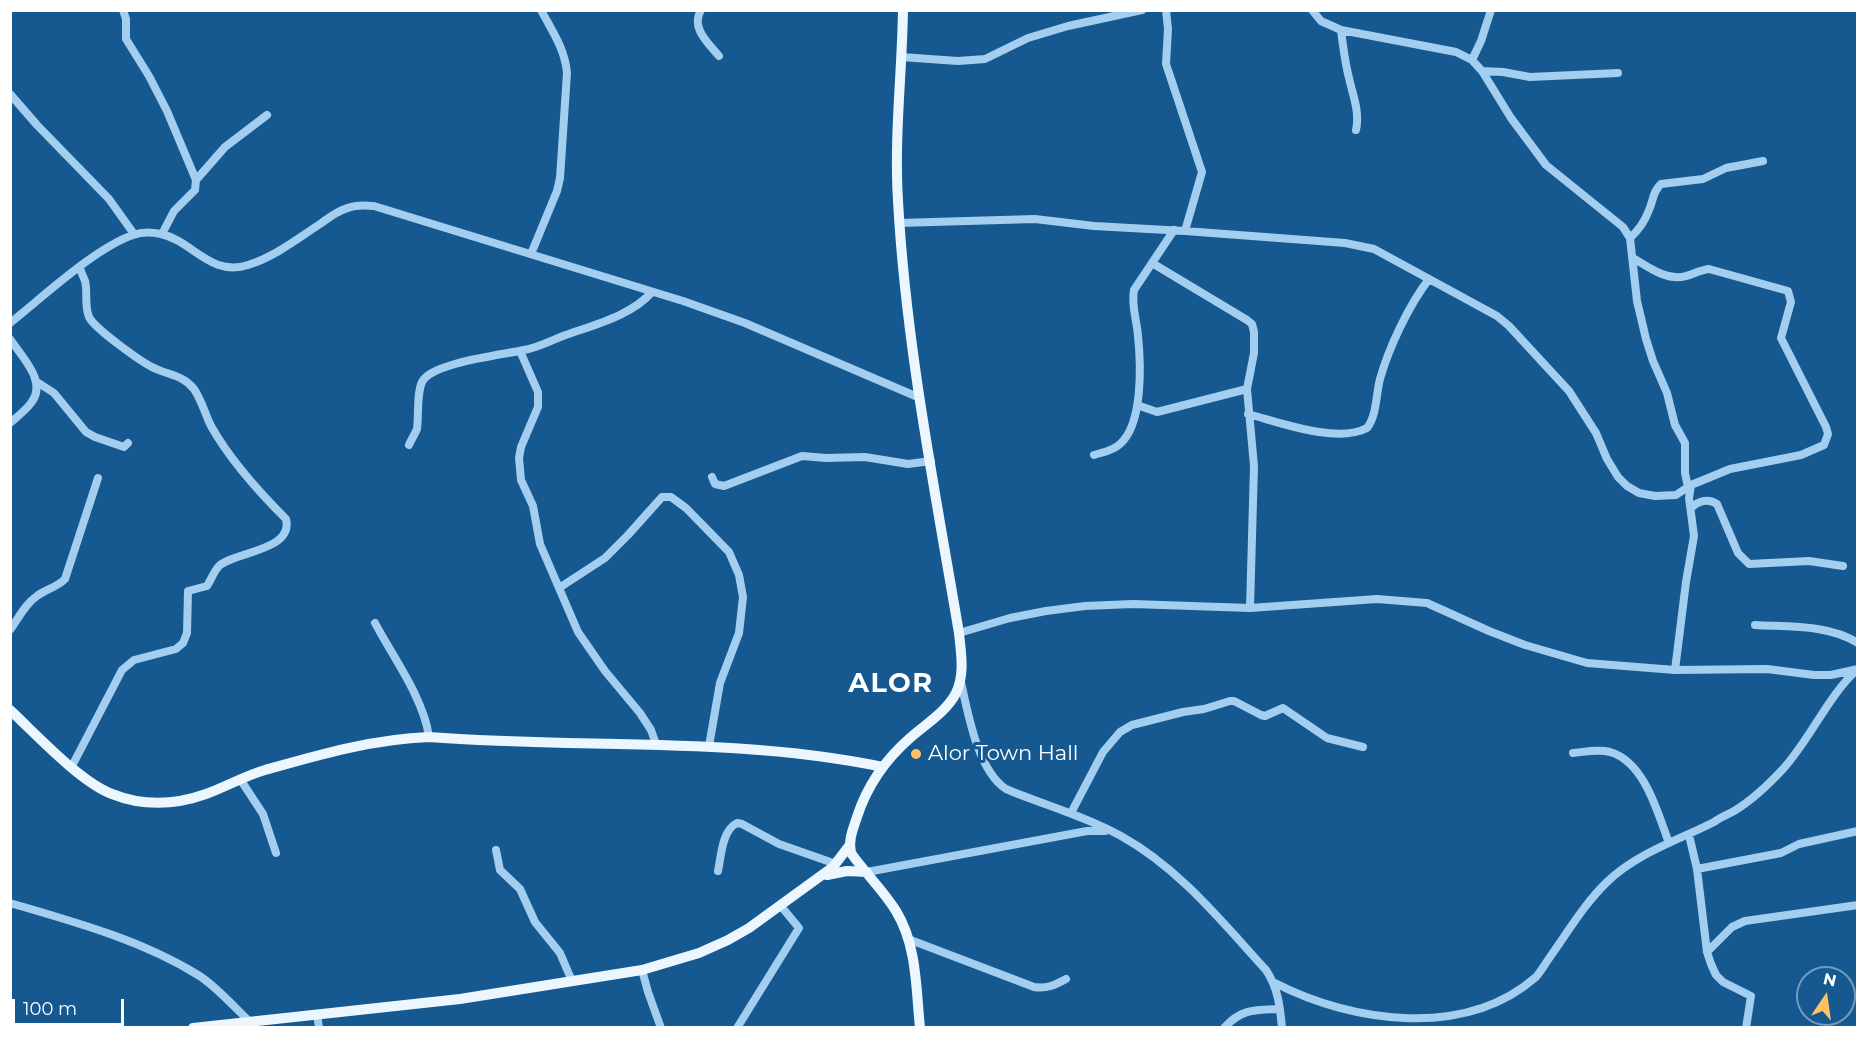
<!DOCTYPE html>
<html>
<head>
<meta charset="utf-8">
<style>
	body { margin:0 }
	#map { position:relative; width:1868px; height:1038px; overflow:hidden; background:#165990; font-family:Montserrat,sans-serif }
	canvas { display:block }
	.frame { position:absolute; inset:0; border:12px solid #fff; pointer-events:none }
	.north { position:absolute; left:1796px; top:966px; width:60px; height:60px; box-sizing:border-box; background:#165990; border:2px solid #739bbc; border-radius:50%; rotate:13deg; font-size:16px; font-weight:700; line-height:24px; text-align:center; color:#fff }
	.north::after { content:''; display:block; margin:auto; width:21px; height:27px; background:#ffc162; clip-path:polygon(50% 0,100% 100%,50% 72%,0 100%) }
	.scale { position:absolute; left:12px; top:999px; width:112px; height:27px; box-sizing:border-box; border:3px solid #fff; border-top:0; padding-left:8px; font-size:18px; line-height:21px; white-space:nowrap; color:#fff; -webkit-text-stroke:4px #165990; paint-order:stroke }
</style>
</head>
<body>
<div id="map">
<canvas width="1868" height="1038"></canvas>
<div class="frame"></div>
<div class="north">N</div>
<div class="scale">100 m</div>
</div>
<script>
const ctx = document.querySelector('canvas').getContext('2d');
ctx.lineJoin = 'round';
function stroke(path, color, width, dash) {
  ctx.strokeStyle = color;
  ctx.lineWidth = width;
  ctx.lineCap = dash ? 'butt' : 'round';
  ctx.setLineDash(dash || []);
  ctx.stroke(path);
}
function label(font, color, halo, rows, align = 'center') {
  ctx.font = font + ' Montserrat,sans-serif';
  ctx.lineWidth = 6;
  ctx.setLineDash([]);
  ctx.textBaseline = 'middle';
  ctx.strokeStyle = halo;
  ctx.fillStyle = color;
  for (const [text, x, y, turn = 0] of rows) {
    ctx.save();
    ctx.translate(x, y);
    ctx.rotate((+turn || 0) * Math.PI / 180);
    ctx.textAlign = isNaN(turn) ? turn : align;
    if (halo) ctx.strokeText(text, 0, 0);
    ctx.fillText(text, 0, 0);
    ctx.restore();
  }
}
const minor = new Path2D(`
	M123 10 126 19V39L149 76 167 111 196 180 195 190 174 211 162 234
	M701 10C690 28 709 44 719 56
	M1166 10 1168 29 1166 64 1202 172 1185 231
	M1312 10 1321 21 1341 30 1456 52 1472 60 1482 71 1511 118 1546 165 1623 227 1630 238 1637 301 1646 339 1653 361 1667 393 1675 425 1685 443V473L1688 487
	M1341 30C1343 46 1345 63 1349 78 1353 96 1360 112 1356 130
	M901 57 958 61 985 59 1028 38 1068 26 1142 10
	M1472 60 1481 41 1491 10
	M1482 71 1503 72 1530 77 1618 73
	M10 94 37 125 109 199 134 234
	M196 180 225 147 267 115
	M899 223 1035 219 1094 226 1185 231 1345 243 1374 249 1497 316 1509 326 1569 391 1596 433 1607 459 1618 477 1627 486 1639 493 1655 496 1676 495 1691 485 1730 469 1801 455 1824 445 1828 434 1826 427 1781 338 1791 302 1788 291 1709 269C1700 270 1694 274 1686 276 1668 282 1648 267 1633 258
	M1630 238C1639 230 1645 221 1649 210 1653 201 1653 191 1661 184L1703 179 1726 168 1763 161
	M531 254 557 191 560 178 567 73C565 49 552 31 541 10
	M1152 263 1247 320 1252 324 1254 332V353L1247 389 1254 466 1250 608
	M10 323C43 297 95 248 133 235 141 232 152 232 161 234 193 241 210 277 248 265 274 257 297 239 320 224 331 216 342 208 356 206 362 205 369 206 374 206L683 301 745 323 920 398
	M10 339C22 357 48 382 31 403 26 410 17 417 10 423
	M520 351 538 392V407L521 447 519 458 521 480 533 506 540 544 578 632 605 671 640 713 651 730 656 744
	M37 382 54 393 86 432 95 437 124 447 128 443
	M1137 405 1157 412 1247 389
	M1248 414C1279 422 1337 444 1367 428 1377 415 1376 394 1380 379 1389 347 1409 305 1429 279
	M409 445C411 440 415 434 417 429 419 416 416 388 424 379 438 362 501 355 524 350 537 348 550 341 563 336 593 325 631 316 652 292
	M1094 455C1103 452 1113 451 1120 444 1143 424 1141 365 1138 336 1137 321 1131 306 1134 290L1174 230
	M712 477 715 484 724 486 802 456 826 458 865 457 908 464 931 461
	M1691 508C1698 501 1708 498 1717 504L1738 553 1749 564 1809 561 1843 566
	M559 588 605 558 628 535 662 497H671L686 508 729 552 739 575 743 597 739 633 720 683 709 746
	M375 623C393 657 424 699 429 737
	M1755 625C1788 627 1828 624 1858 643
	M10 630C18 619 25 604 37 596 46 589 56 588 65 579L98 478
	M959 633 1010 618 1046 611 1085 606 1133 604 1250 608 1377 599 1427 603 1489 631 1525 645 1587 663 1675 670 1767 669 1814 675H1831L1858 669
	M1675 670 1686 582 1694 536 1689 498 1691 485
	M961 682C968 714 978 771 1006 789 1044 805 1085 816 1121 836 1179 868 1222 922 1266 970 1278 988 1280 1006 1282 1028
	M1573 753C1584 752 1598 749 1610 752 1645 762 1658 814 1669 843
	M72 766 122 670 134 660 176 649 183 643 187 633 188 591 207 586C211 580 214 571 219 566 233 552 294 551 286 519 259 492 230 460 211 426 205 414 202 401 194 389 183 375 168 375 154 368 141 362 94 328 89 317 84 305 88 292 85 281 83 276 81 272 80 268
	M240 779 263 814 276 853
	M1071 813 1103 752 1120 732 1132 725 1183 712 1204 709 1230 701H1234L1261 715 1265 716 1283 708 1327 738 1363 747
	M1689 835 1697 869 1707 952 1711 964 1716 975 1723 982 1751 996 1746 1028
	M496 850 500 870 520 889 535 922 560 953 572 981
	M1697 869 1781 853 1799 844 1858 831
	M718 871C721 857 722 830 737 823L742 824 779 844 836 864
	M867 872 1087 831H1105
	M10 903C75 922 141 940 198 975 216 986 233 1006 249 1021
	M908 939 1034 987C1047 989 1055 985 1066 979
	M1707 952 1732 927 1745 921 1858 905
	M642 970 648 992 661 1028
	M1275 983C1355 1024 1466 1038 1536 977 1542 970 1547 961 1552 954 1569 930 1586 902 1607 882 1637 853 1679 840 1714 822 1721 817 1727 815 1734 811 1751 801 1769 784 1783 769 1809 741 1830 693 1857 670
	M317 1014 319 1028
	M737 1028 799 928 780 905
	M1224 1028C1242 1008 1256 1010 1280 1009`);
const major = new Path2D(`
	M903 10C902 74 894 137 898 201 906 346 935 490 959 633 961 653 965 674 956 693 947 711 926 724 910 738 886 759 867 786 857 817 853 829 848 840 851 853 865 873 883 890 896 911 917 945 916 989 920 1028
	M10 710C36 734 80 782 112 794 142 806 175 805 206 794 226 787 244 776 265 770 318 755 373 739 429 737 581 749 733 736 883 767
	M827 875 847 871 867 872
	M193 1028 460 999 642 970 699 953 728 940 749 928 833 867 849 846`);
const markers = [
	[916,754,6,"#ffc162"]
];
const poiNames = [
	["Alor Town Hall",928,754]
];
const districtNames = [
	["ALOR",891,684]
];
stroke(minor, '#a3cef0', 8);
stroke(major, '#ecf6ff', 10);
for (const [x, y, r, color] of markers) {
  const dot = new Path2D();
  dot.arc(x, y, r, 0, 2 * Math.PI);
  ctx.fillStyle = color;
  ctx.fill(dot);
  stroke(dot, '#165990', 2);
}
label('21px', '#fff', '#165990', poiNames, 'left');
ctx.letterSpacing = '1.5px';
label('bold 27px', '#fff', '#165990', districtNames);
ctx.letterSpacing = '0px';
</script>
</body>
</html>
